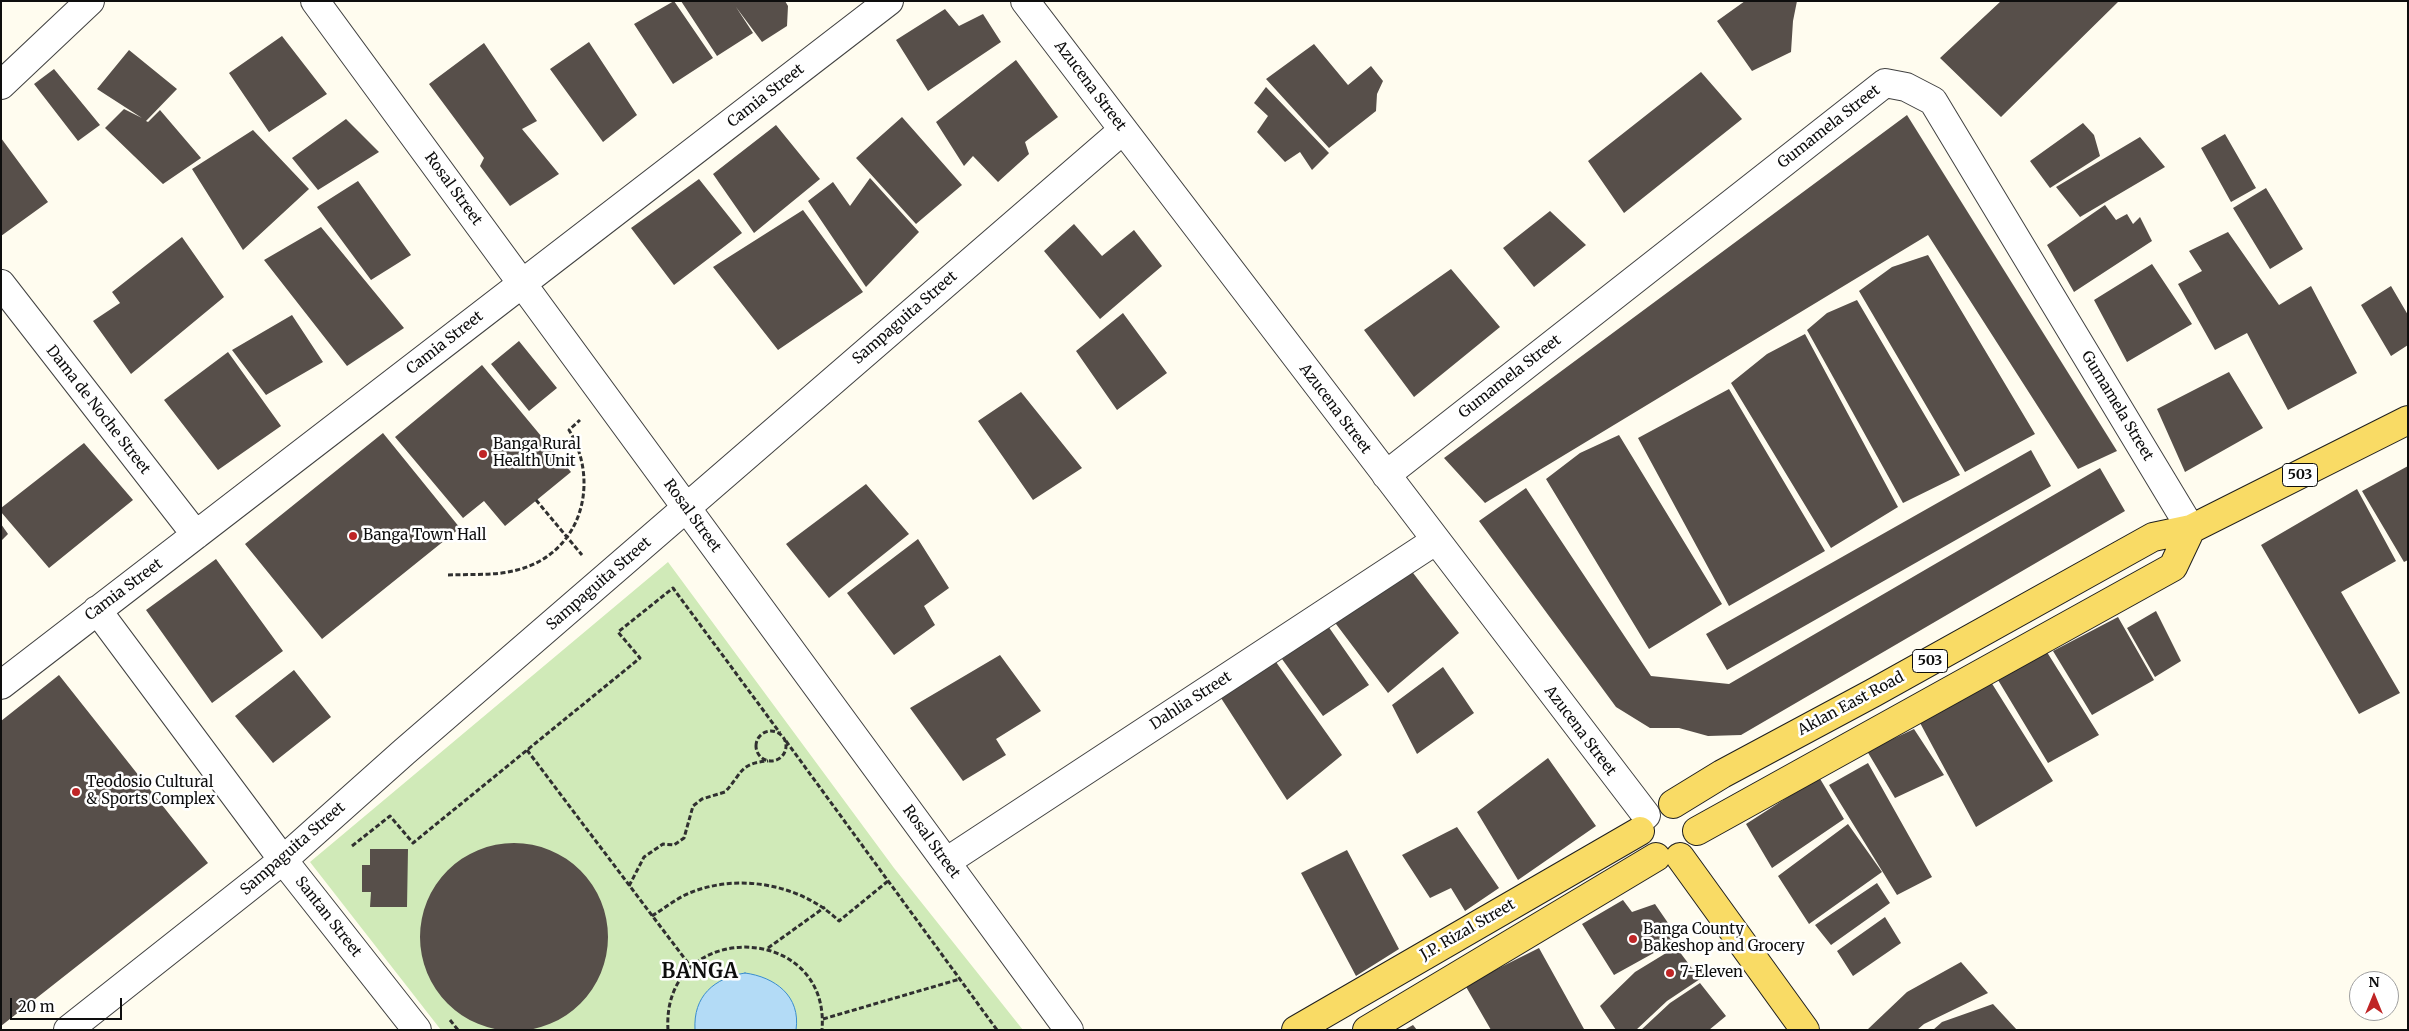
<!DOCTYPE html>
<html>
<head>
<meta charset="utf-8">
<style>
	body { margin:0 }
	#map { position:relative; width:2409px; height:1031px; overflow:hidden; background:#fffcef; font-family:Merriweather,serif }
	canvas { display:block }
	.frame { position:absolute; inset:0; border:2px solid #0e0e0e; pointer-events:none }
	.north { position:absolute; left:2349px; top:971px; width:50px; height:50px; box-sizing:border-box; background:#fff; border:1px solid #9f9f9f; border-radius:50%; rotate:0deg; font-size:14px; font-weight:700; line-height:20px; text-align:center; color:#0e0e0e }
	.north::after { content:''; display:block; margin:auto; width:18px; height:22px; background:#bf2526; clip-path:polygon(50% 0,100% 100%,50% 72%,0 100%) }
	.scale { position:absolute; left:10px; top:998px; width:112px; height:22px; box-sizing:border-box; border:2px solid #0e0e0e; border-top:0; padding-left:6px; font-size:15px; line-height:18px; white-space:nowrap; color:#0e0e0e; -webkit-text-stroke:4px #fff; paint-order:stroke }
</style>
</head>
<body>
<div id="map">
<canvas width="2409" height="1031"></canvas>
<div class="frame"></div>
<div class="north">N</div>
<div class="scale">20 m</div>
</div>
<script>
const ctx = document.querySelector('canvas').getContext('2d');
ctx.lineJoin = 'round';
function paint(path, color) {
  ctx.fillStyle = color;
  ctx.fill(path, 'evenodd');
}
function stroke(path, color, width, dash) {
  ctx.strokeStyle = color;
  ctx.lineWidth = width;
  ctx.lineCap = dash ? 'butt' : 'round';
  ctx.setLineDash(dash || []);
  ctx.stroke(path);
}
function label(font, color, halo, rows, align = 'center') {
  ctx.font = font + ' Merriweather,serif';
  ctx.lineWidth = 5;
  ctx.setLineDash([]);
  ctx.textBaseline = 'middle';
  ctx.strokeStyle = halo;
  ctx.fillStyle = color;
  for (const [text, x, y, turn = 0] of rows) {
    ctx.save();
    ctx.translate(x, y);
    ctx.rotate((+turn || 0) * Math.PI / 180);
    ctx.textAlign = isNaN(turn) ? turn : align;
    if (halo) ctx.strokeText(text, 0, 0);
    ctx.fillText(text, 0, 0);
    ctx.restore();
  }
}
const green = new Path2D(`
	M668 562 894 868 1023 1030H441L310 862Z`);
const water = new Path2D(`
	M745 973C775 977 801 996 796 1030H695C693 996 714 978 745 973Z`);
const building = new Path2D(`
	M674 1 713 58 673 84 634 24Z
	M681 1H785L788 6 787 26 762 42 736 7 753 33 717 56Z
	M1745 1H1797L1793 21 1791 52 1752 71 1717 21Z
	M2001 1H2119L2001 117 1940 58Z
	M945 9 959 26 983 14 1001 42 928 91 896 40Z
	M282 36 327 94 269 132 229 73Z
	M589 42 637 115 603 142 550 69Z
	M484 43 537 121 522 129 559 174 510 206 480 166 484 158 429 84Z
	M1314 44 1348 85 1371 66 1383 81 1377 94 1376 111 1329 148 1266 79Z
	M129 50 177 89 146 121 148 122 160 110 201 158 163 184 105 128 124 109 142 118 97 89Z
	M1016 60 1058 117 1025 142 1029 154 998 182 973 156 964 166 936 122Z
	M54 69 100 125 78 141 34 84Z
	M1701 72 1742 119 1624 213 1588 161Z
	M1266 87 1329 153 1312 170 1300 152 1285 162 1257 132 1268 116 1254 103Z
	M1907 115 2117 451 2078 469 1928 235 1485 503 1444 458Z
	M902 117 962 185 916 224 856 158Z
	M346 119 379 152 318 190 292 158Z
	M2083 123 2094 135 2100 156 2050 188 2030 161Z
	M776 125 820 179 754 233 713 174Z
	M253 130 309 189 243 250 192 169Z
	M2225 134 2256 188 2231 202 2201 148Z
	M2140 137 2165 167 2080 217 2056 187Z
	M1 138 48 202 1 236Z
	M870 178 919 232 866 287 808 201 833 182 850 206Z
	M699 179 742 233 674 285 631 228Z
	M358 181 411 255 371 280 317 207Z
	M2266 188 2303 249 2270 269 2233 208Z
	M2105 205 2116 220 2127 214 2133 224 2140 217 2152 241 2074 292 2047 245Z
	M803 210 863 292 778 350 713 267Z
	M1550 211 1586 245 1534 287 1503 248Z
	M1074 224 1102 256 1134 230 1162 266 1100 319 1044 251Z
	M321 227 404 328 347 366 264 260Z
	M2228 232 2279 305 2311 286 2357 373 2288 410 2247 333 2215 350 2178 284 2202 271 2189 251Z
	M182 237 224 297 131 374 93 321 120 303 112 292Z
	M1928 255 2035 434 1965 472 1859 291 1892 267Z
	M2152 264 2192 324 2127 362 2094 300Z
	M1451 269 1500 327 1414 397 1364 330Z
	M2391 286 2408 315V345L2391 356 2361 305Z
	M1857 300 1960 475 1903 503 1807 330 1827 313Z
	M1123 313 1167 373 1117 410 1076 351Z
	M292 315 323 362 266 395 232 350Z
	M1805 334 1898 507 1831 548 1731 383 1767 354Z
	M519 341 557 388 529 411 491 364Z
	M228 352 281 426 218 470 164 400Z
	M482 365 571 472 505 526 484 501 463 518 395 437Z
	M2229 372 2263 428 2185 472 2157 409Z
	M1729 389 1825 551 1729 606 1638 438Z
	M1021 392 1082 468 1033 500 978 421Z
	M383 433 460 528 322 639 245 544Z
	M1619 435 1722 604 1649 649 1546 479 1580 453Z
	M84 443 133 500 49 568 1 512V508Z
	M2031 450 2051 486 1727 670 1706 634Z
	M2408 466V560L2404 562 2362 491Z
	M2100 468 2125 511 1741 735 1708 736 1679 728H1650L1616 707 1479 521 1526 488 1651 676 1729 684Z
	M866 484 909 534 829 598 786 544Z
	M2357 489 2396 561 2341 592 2400 693 2359 714 2261 545Z
	M1 524 8 534 1 541Z
	M918 539 949 588 924 606 935 625 894 655 847 593Z
	M216 559 283 651 212 703 146 610Z
	M1407 565 1459 633 1388 693 1333 620Z
	M2156 611 2181 661 2155 677 2127 628Z
	M2118 617 2154 680 2092 715 2053 651Z
	M1328 626 1369 685 1323 716 1282 659Z
	M2045 649 2099 735 2048 763 1995 675Z
	M1000 655 1041 711 996 739 1006 755 963 781 910 708Z
	M1276 662 1342 755 1287 800 1221 698Z
	M1443 667 1474 713 1417 754 1392 705Z
	M294 670 331 717 273 763 235 716Z
	M59 675 208 863 1 1026V721Z
	M1991 682 2053 781 1976 827 1919 721Z
	M1914 729 1944 775 1895 798 1867 751Z
	M1548 758 1596 826 1518 880 1477 812Z
	M1868 763 1932 877 1897 895 1829 785Z
	M1819 777 1844 819 1772 868 1746 824Z
	M1848 824 1882 872 1809 924 1778 876Z
	M1457 827 1499 888 1465 911 1451 888 1430 898 1402 855Z
	M420 937a94 94 0 1 1 188 0a94 94 0 1 1-188 0Z
	M370 849H408L407 907H370L371 892H362V865H370Z
	M1347 850 1399 949 1356 976 1301 873Z
	M1877 883 1890 903 1831 945 1815 925Z
	M1623 900 1632 912 1655 904 1679 939 1614 975 1582 924Z
	M1885 917 1901 943 1853 976 1837 951Z
	M1676 947 1700 979 1667 1001 1636 1030H1616L1600 1006 1635 972Z
	M1539 948 1584 1029 1491 1030 1465 985Z
	M1961 962 1988 993 1924 1024 1917 1030H1867L1907 992Z
	M1700 983 1726 1016 1709 1030H1641L1670 1003Z
	M1993 1004 2017 1030H1933L1942 1022Z
	M1413 1025 1417 1030H1404Z`);
const path = new Path2D(`
	M536 500 582 555
	M448 575C471 574 495 576 517 570 581 554 601 483 569 430L580 420
	M756 746a15 15 0 1 1 30 0a15 15 0 1 1-30 0Z
	M786 741 997 1030
	M527 750 691 967
	M352 846 390 816 413 843 640 658 618 632 673 588 780 733
	M629 886 644 857 663 844 674 845 684 838 693 806 702 799 725 792C742 774 739 763 768 761
	M652 916C665 908 678 897 692 892 741 873 802 885 839 921L888 881
	M768 948 825 907
	M823 1019 960 979
	M450 1020 458 1030
	M668 1030C661 918 831 921 822 1030`);
const minor = new Path2D(`
	M315 1 1069 1030
	M1025 1 1646 815
	M1 85 90 1
	M1 284 196 535
	M1386 475 1885 83 1906 87 1933 101 2191 529
	M97 610 283 860 417 1030
	M1 685 889 1
	M946 862 1435 541
	M68 1030 283 860 404 752 1123 130`);
const major = new Path2D(`
	M1673 804 1722 774 1873 693 2153 537 2191 529 2408 420
	M1697 831 2173 567 2191 529
	M1680 857 1805 1030
	M1296 1030 1640 831
	M1367 1030 1656 857`);
const markers = [
	[483,454,5,"#bf2526"],
	[353,536,5,"#bf2526"],
	[76,792,5,"#bf2526"],
	[1633,939,5,"#bf2526"],
	[1670,973,5,"#bf2526"]
];
const shields = [
	[2300,475,35],
	[1930,661,35]
];
const shieldNames = [
	["503",2300,475],
	["503",1930,661]
];
const streetNames = [
	["Azucena Street",1090,86,53],
	["Camia Street",766,96,-38],
	["Gumamela Street",1829,127,-38],
	["Rosal Street",453,189,54],
	["Sampaguita Street",905,318,-41],
	["Camia Street",445,343,-38],
	["Gumamela Street",1510,377,-38],
	["Gumamela Street",2117,406,59],
	["Azucena Street",1335,409,53],
	["Dama de Noche Street",98,410,52],
	["Rosal Street",692,516,54],
	["Sampaguita Street",599,584,-41],
	["Camia Street",124,590,-37],
	["Dahlia Street",1191,701,-33],
	["Aklan East Road",1851,704,-28],
	["Azucena Street",1580,731,53],
	["Rosal Street",931,842,54],
	["Sampaguita Street",293,849,-41],
	["Santan Street",328,917,52],
	["J.P. Rizal Street",1468,930,-30]
];
const poiNames = [
	["Banga Rural",493,445],
	["Health Unit",493,462],
	["Banga Town Hall",363,536],
	["Teodosio Cultural",86,783],
	["& Sports Complex",86,800],
	["Banga County",1643,930],
	["Bakeshop and Grocery",1643,947],
	["7-Eleven",1680,973]
];
const districtNames = [
	["BANGA",700,972]
];
paint(green, '#d0eab8');
paint(water, '#b3dbf6');
stroke(water, '#3a8dce', 1);
paint(building, '#574f4a');
stroke(minor, '#414141', 30);
stroke(major, '#1f1f1f', 30);
stroke(path, '#303030', 3, [5, 2.5]);
stroke(minor, '#fff', 28);
stroke(major, '#f9db65', 28);
for (const [x, y, r, color] of markers) {
  const dot = new Path2D();
  dot.arc(x, y, r, 0, 2 * Math.PI);
  ctx.fillStyle = color;
  ctx.fill(dot);
  stroke(dot, '#fff', 2);
}
for (const [x, y, w] of shields) {
  const box = new Path2D();
  box.roundRect(x - w / 2, y - 11.5, w, 23, 4);
  ctx.fillStyle = '#fff';
  ctx.fill(box);
  stroke(box, '#0e0e0e', 1);
}
label('bold 14px', '#0e0e0e', null, shieldNames);
label('15px', '#0e0e0e', '#fff', streetNames);
label('15px', '#0e0e0e', '#fff', poiNames, 'left');
ctx.letterSpacing = '1px';
label('bold 20px', '#0e0e0e', '#fff', districtNames);
ctx.letterSpacing = '0px';
</script>
</body>
</html>
